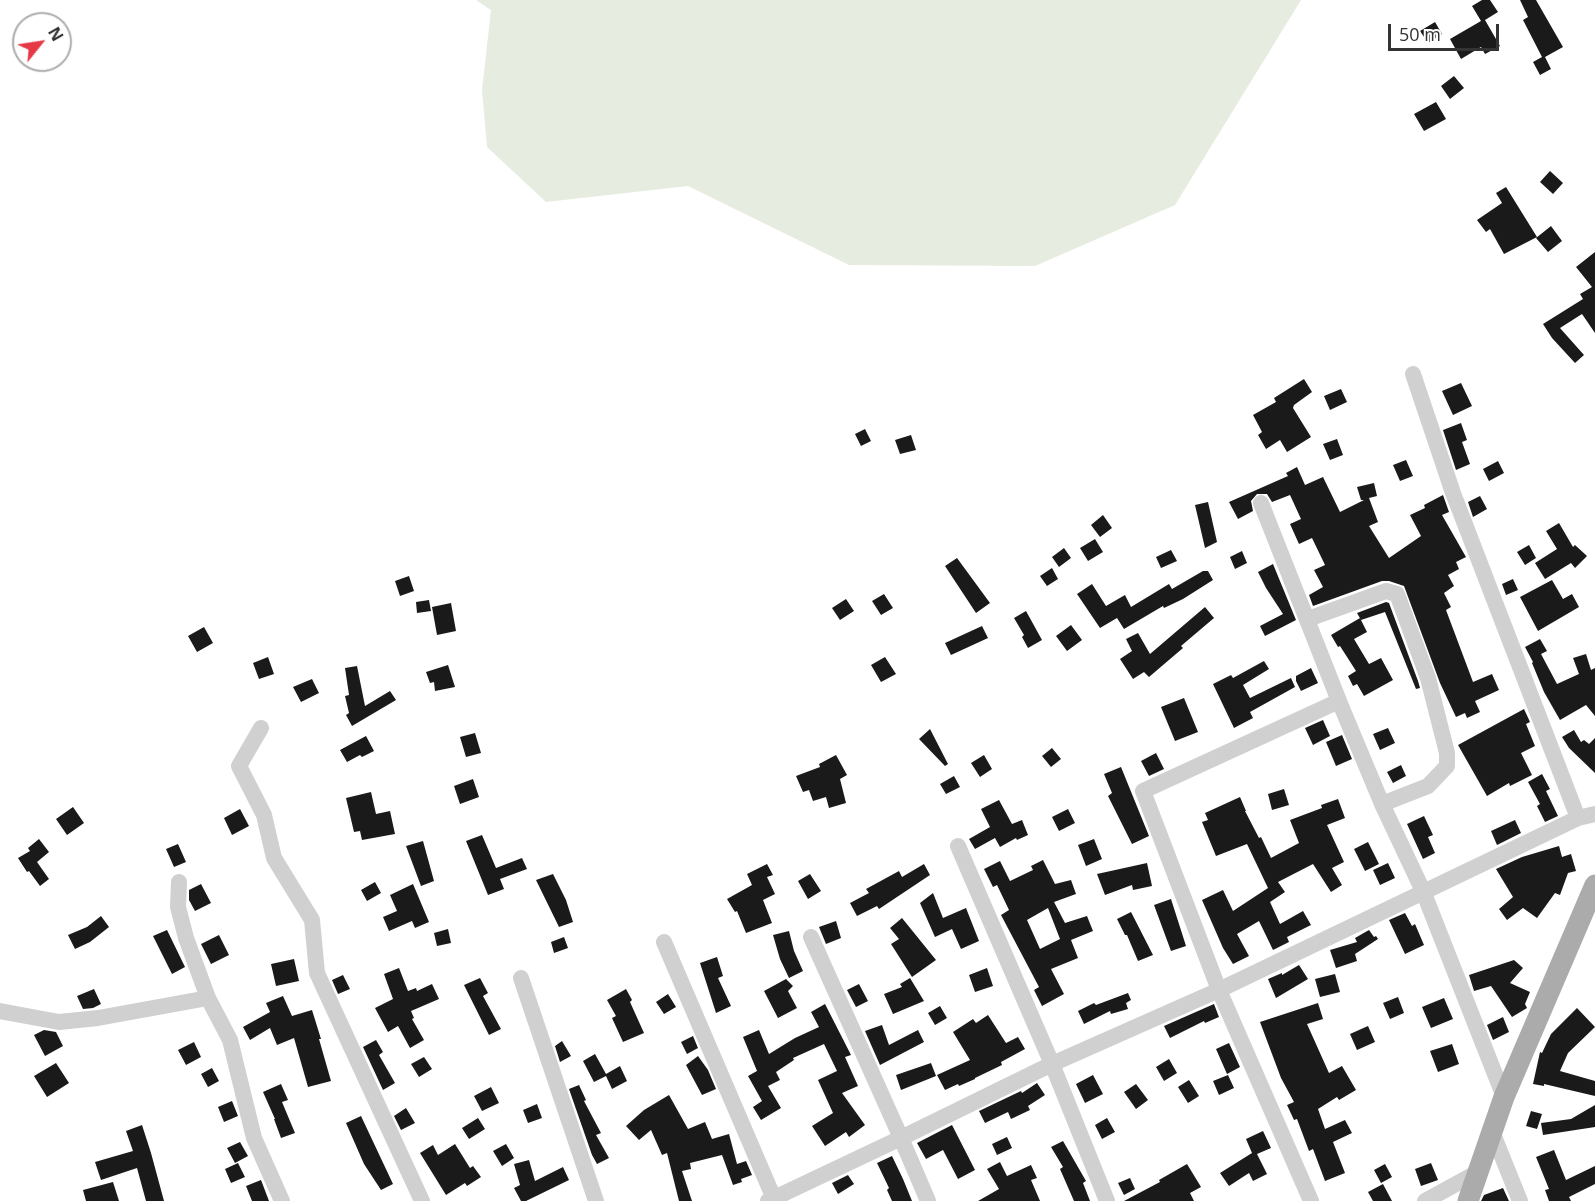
<!DOCTYPE html>
<html>
<head>
<meta charset="utf-8">
<style>
	body { margin:0 }
	#map { position:relative; width:1595px; height:1201px; overflow:hidden; background:#fff; font-family:"Open Sans",sans-serif }
	canvas { display:block }
	.north { position:absolute; left:12px; top:12px; width:60px; height:60px; box-sizing:border-box; background:#fff; border:2px solid #adadad; border-radius:50%; rotate:60deg; font-size:16px; font-weight:700; line-height:24px; text-align:center; color:#333 }
	.north::after { content:''; display:block; margin:auto; width:21px; height:27px; background:#e63946; clip-path:polygon(50% 0,100% 100%,50% 72%,0 100%) }
	.scale { position:absolute; left:1388px; top:24px; width:111px; height:27px; box-sizing:border-box; border:3px solid #333; border-top:0; padding-left:8px; font-size:18px; line-height:21px; white-space:nowrap; color:#333; -webkit-text-stroke:4px #fff; paint-order:stroke }
</style>
</head>
<body>
<div id="map">
<canvas width="1595" height="1201"></canvas>
<div class="north">N</div>
<div class="scale">50 m</div>
</div>
<script>
const ctx = document.querySelector('canvas').getContext('2d');
ctx.lineJoin = 'round';
function paint(path, color) {
  ctx.fillStyle = color;
  ctx.fill(path, 'evenodd');
}
function stroke(path, color, width, dash) {
  ctx.strokeStyle = color;
  ctx.lineWidth = width;
  ctx.lineCap = dash ? 'butt' : 'round';
  ctx.setLineDash(dash || []);
  ctx.stroke(path);
}
const green = new Path2D(`
	M476 0H1301L1175 205 1035 266 849 265 688 186 546 202 487 147 482 90 491 10Z`);
const building = new Path2D(`
	M1482 0H1490L1498 12 1485 20 1500 46 1485 54 1481 47 1461 59 1450 39 1481 21 1472 6Z
	M1520 0H1536L1563 47 1545 57 1551 69 1540 75 1533 62 1542 57 1523 20 1528 17Z
	M1435 22 1442 34 1428 43 1420 31Z
	M1454 76 1464 88 1450 99 1441 86Z
	M1436 102 1446 119 1424 131 1414 114Z
	M1550 171 1563 183 1553 194 1540 182Z
	M1506 187 1537 237 1504 254 1490 229 1486 232 1477 220 1502 203 1496 193Z
	M1551 226 1562 241 1548 252 1536 238Z
	M1595 252V333L1582 314 1560 328 1584 355 1575 363 1552 338 1543 324 1583 299 1580 294 1592 287 1576 267Z
	M1304 379 1312 392 1294 405 1293 408 1311 437 1287 452 1280 440 1266 449 1258 435 1262 432 1253 415 1276 402 1274 398Z
	M1461 383 1472 406 1453 415 1442 391Z
	M1341 389 1347 402 1330 410 1324 396Z
	M1461 423 1467 440 1462 442 1470 464 1456 470 1443 430Z
	M865 429 871 441 861 446 855 434Z
	M911 435 916 450 900 454 895 440Z
	M1337 439 1343 455 1330 460 1323 444Z
	M1406 460 1413 476 1400 481 1393 465Z
	M1498 461 1504 473 1489 481 1483 469Z
	M1297 467 1305 485 1323 477 1340 512 1364 500H1361L1357 487 1374 483 1377 496 1369 498 1378 522 1369 526 1389 558 1421 536 1410 515 1425 508 1424 505 1443 495 1449 512 1442 515 1466 557 1456 562 1459 569 1448 575 1454 586 1444 593 1451 607 1446 610 1473 682 1492 674 1499 690 1475 701 1480 712 1467 718 1465 713 1456 717 1440 683 1404 586 1389 581H1382L1313 606 1309 595 1323 587 1314 570 1325 565 1312 538 1299 544 1290 524 1301 519 1290 495 1272 502 1267 494H1257L1251 501 1253 511 1238 519 1229 502 1288 476 1286 473Z
	M1480 496 1487 509 1473 517 1468 502Z
	M1208 502 1217 542 1205 548 1195 505Z
	M1103 515 1112 528 1100 537 1091 525Z
	M1559 523 1573 547 1575 545 1587 556 1575 568 1571 563 1545 579 1535 563 1557 549 1546 531Z
	M1095 539 1103 552 1088 561 1080 548Z
	M1529 545 1536 558 1525 565 1517 552Z
	M1064 548 1071 558 1059 567 1052 557Z
	M1171 550 1177 561 1161 568 1156 557Z
	M1242 551 1247 563 1235 569 1230 557Z
	M957 558 990 603 976 613 945 566Z
	M1273 564 1296 620 1265 636 1260 626 1283 614 1266 588 1258 572Z
	M1052 568 1058 579 1047 586 1040 576Z
	M1203 571H1208L1213 580 1183 599 1164 608 1163 606 1124 629 1117 618 1100 628 1077 594 1092 584 1106 606 1125 595 1131 607 1169 584 1172 589Z
	M409 576 414 591 400 596 395 581Z
	M1513 579 1518 590 1506 595 1502 584Z
	M1552 580 1563 599 1572 594 1579 607 1538 631 1520 597Z
	M884 594 893 608 881 615 872 601Z
	M846 599 854 611 840 620 832 608Z
	M429 600 431 611 417 613 416 602Z
	M1386 602 1389 603 1418 681 1420 688 1416 689 1385 612 1361 620 1357 613Z
	M451 603 456 631 437 635 432 607Z
	M1205 607 1214 618 1181 646 1183 648 1149 677 1144 672 1133 679 1120 659 1132 651 1126 639 1138 633 1150 654Z
	M1026 611 1042 640 1028 648 1022 637 1024 635 1014 618Z
	M1360 618 1367 632 1354 639 1369 664 1381 658 1393 680 1364 696 1357 684 1353 686 1348 676 1356 671 1340 646 1338 647 1331 635Z
	M1071 625 1082 640 1067 651 1056 636Z
	M982 626 988 638 951 655 945 643Z
	M204 627 213 643 197 652 188 636Z
	M1540 639 1547 651 1541 654 1557 684 1579 674 1573 658 1586 654 1591 670 1595 668V716L1586 705 1560 720 1544 692 1532 663 1533 662 1525 647Z
	M268 657 274 674 259 679 253 663Z
	M885 657 896 674 881 682 871 665Z
	M1264 661 1269 669 1243 685 1250 698 1291 678 1295 687 1250 712 1253 718 1234 728 1213 684 1231 675 1233 678Z
	M448 665 455 687 435 691 434 682 430 683 426 672Z
	M357 666 365 706 390 691 396 700 352 726 346 715 349 713 345 696 349 695 345 668Z
	M1311 668 1318 683 1301 691 1296 681V676Z
	M312 679 319 693 301 702 293 687Z
	M1184 698 1198 732 1175 741 1161 707Z
	M1524 709 1530 722 1526 724 1535 746 1521 753 1532 775 1510 786 1509 783 1487 796 1458 745Z
	M1323 720 1330 736 1313 745 1305 728Z
	M1388 728 1395 743 1380 750 1373 734Z
	M930 729 948 764 945 766 919 739Z
	M1574 730 1581 742 1584 740 1589 744 1595 738V773L1569 748 1562 737Z
	M475 733 481 753 466 757 460 737Z
	M1342 735 1352 759 1336 766 1326 742Z
	M366 736 374 751 362 757 360 755 347 762 340 750Z
	M1052 748 1061 759 1051 767 1042 756Z
	M1156 753 1164 769 1149 776 1141 761Z
	M836 755 847 775 840 779 846 803 829 808 826 797 813 801 809 790 803 792 796 776 820 767 819 764Z
	M984 755 992 769 980 777 971 763Z
	M1401 765 1406 776 1393 783 1387 772Z
	M1121 767 1149 836 1132 844 1108 796 1112 793 1104 774Z
	M1542 774 1550 789 1546 791 1558 816 1545 822 1537 806 1540 804 1528 782Z
	M954 776 960 787 946 794 940 784Z
	M473 779 479 797 460 804 454 786Z
	M1284 789 1289 805 1272 810 1268 794Z
	M371 792 376 814 390 811 395 834 362 840 360 831 354 832 346 798Z
	M1240 797 1246 811H1245L1259 838 1261 837 1271 858 1299 843 1290 820 1322 808 1321 805 1338 799 1345 818 1327 825 1344 862 1332 868 1342 885 1331 892 1313 864 1278 882 1285 892 1270 902 1280 924 1303 911 1311 925 1287 937 1289 942 1273 950 1259 921 1237 934 1249 956 1233 964 1223 948 1202 900 1223 890 1233 911 1268 888 1247 844 1216 856 1202 822 1208 820 1205 813Z
	M999 800 1012 824 1022 820 1028 835 1017 840 1016 838 1000 847 995 838 975 849 969 839 990 827 981 809Z
	M73 807 84 823 67 835 56 819Z
	M240 809 249 826 232 835 224 818Z
	M1068 809 1075 823 1059 831 1052 817Z
	M1424 816 1433 835 1428 837 1435 853 1423 859 1407 824Z
	M1515 820 1521 833 1497 845 1491 831Z
	M482 835 496 868 522 858 527 869 500 879 504 889 488 895 466 841Z
	M39 839 49 852 37 862 49 879 40 886 29 871 27 872 18 858 30 851 28 848Z
	M1094 839 1102 859 1086 866 1078 845Z
	M423 841 434 881 421 886 406 846Z
	M1368 842 1379 864 1365 871 1354 849Z
	M178 844 186 862 174 867 166 849Z
	M1559 846 1562 857 1571 854 1576 871 1568 873 1560 895 1555 893 1537 918 1523 908 1507 920 1499 909 1513 897 1496 869 1522 857Z
	M1043 860 1055 884 1071 880 1076 894 1054 902 1065 923 1087 916 1093 931 1071 940 1078 958 1051 969 1064 994 1042 1006 1034 990 1039 987 1001 915 1009 910 997 885 993 887 984 869 1000 861 1010 881 1033 870 1031 866ZM1048 908 1060 939 1040 949 1027 920Z
	M1147 863 1152 886 1133 890 1132 885 1105 895 1097 874Z
	M1388 863 1395 878 1380 885 1373 870Z
	M767 864 773 875 767 877 775 894 763 900 772 923 746 933 737 911 735 912 727 899 752 885 747 874Z
	M924 864 930 875 879 909 877 906 857 916 850 903 869 893 866 889 899 871 902 877Z
	M553 874 566 900 573 922 559 927 536 880Z
	M810 874 821 891 808 899 798 881Z
	M375 882 381 893 367 901 361 890Z
	M201 884 211 903 195 911 189 900V890Z
	M413 884 429 922 415 928 412 921 389 931 383 917 397 911 390 895Z
	M933 893 943 918 966 908 979 941 961 949 952 929 935 937 920 903Z
	M1171 899 1186 946 1171 951 1154 905Z
	M1131 912 1153 955 1138 961 1127 935H1125L1117 919Z
	M1405 913 1412 926 1415 924 1424 945 1405 954 1389 920Z
	M101 916 109 927 90 942 75 949 68 935 87 927Z
	M902 918 936 960 912 977 891 944 899 939 890 928Z
	M836 921 841 938 826 944 819 927Z
	M448 929 451 943 437 946 434 933Z
	M167 930 185 967 172 974 153 936Z
	M1369 930 1374 937 1376 936 1378 939 1355 954 1357 961 1336 968 1330 950 1357 942 1355 938Z
	M789 931 794 951 803 971 789 978 780 959 773 935Z
	M219 935 229 955 211 964 201 944Z
	M564 937 568 948 554 953 551 942Z
	M717 957 723 976 718 978 731 1006 716 1013 700 963Z
	M294 959 299 981 276 986 271 964Z
	M1514 960 1523 968 1510 983 1530 992 1525 1004 1527 1008 1512 1017 1491 986 1474 991 1469 975Z
	M1299 965 1308 979 1276 998 1268 979 1282 973V975Z
	M399 968 408 991 416 988 417 991 432 984 439 999 411 1011 414 1018 412 1019 424 1040 410 1048 398 1026 388 1032 375 1008 393 999 384 974Z
	M987 968 993 986 975 992 969 975Z
	M1335 974 1340 992 1320 997 1315 979Z
	M343 975 350 989 338 994 332 980Z
	M480 978 488 993 483 996 501 1029 489 1035 464 985Z
	M910 978 924 1001 893 1014 884 994 902 987 900 984Z
	M786 979 793 986 788 991 797 1008 778 1018 764 991Z
	M859 984 868 1001 856 1007 847 990Z
	M94 989 101 1004 93 1008 83 1009 77 996Z
	M626 989 632 1000 630 1002 644 1033 623 1042 612 1018 616 1016 607 1000Z
	M1128 993 1131 1000 1126 1003 1128 1009 1111 1014 1110 1011 1084 1024 1078 1011 1094 1003 1096 1005Z
	M668 994 676 1007 664 1014 656 1002Z
	M283 996 292 1016 312 1010 321 1039H319L331 1081 308 1087 294 1038 277 1045 270 1028 250 1040 243 1027 270 1012 266 1003Z
	M1398 997 1404 1013 1390 1019 1383 1003Z
	M1444 998 1453 1019 1431 1028 1422 1007Z
	M1318 1003 1323 1019 1307 1024 1329 1073 1342 1066 1356 1090 1339 1100 1337 1097 1318 1109 1325 1129 1345 1120 1352 1133 1333 1142 1345 1173 1325 1181 1313 1149 1309 1151 1297 1119 1294 1120 1287 1105 1294 1102 1281 1078 1260 1022Z
	M825 1004 851 1055 845 1057 858 1086 842 1093 865 1125 849 1137 846 1132 825 1146 812 1126 833 1113 818 1080 837 1071 824 1044 793 1058 794 1060 776 1072 780 1080 768 1086 781 1108 761 1120 753 1107 762 1101 748 1076 757 1071 743 1037 759 1030 769 1054 795 1038 819 1027 811 1012Z
	M1214 1004 1219 1017 1205 1023 1204 1021 1170 1038 1164 1026Z
	M940 1006 947 1018 935 1025 928 1013Z
	M1577 1008 1595 1027 1568 1053 1560 1071 1595 1081V1096L1544 1084V1086L1533 1084 1540 1052 1542 1053 1551 1034Z
	M988 1015 1006 1043 1018 1037 1025 1049 1001 1062 1002 1065 975 1078V1079L959 1086 958 1084 945 1090 937 1075 970 1060 953 1032 973 1019 976 1023Z
	M1503 1017 1509 1032 1493 1040 1487 1025Z
	M882 1025 889 1045 918 1030 924 1042 880 1065 865 1031Z
	M1368 1026 1375 1042 1357 1050 1350 1034Z
	M44 1030 56 1032 63 1046 45 1056 34 1035Z
	M693 1036 698 1048 687 1054 681 1042Z
	M376 1040 383 1052 379 1055 395 1083 383 1090 363 1047Z
	M562 1041 571 1056 560 1062 555 1046Z
	M194 1042 201 1057 186 1065 178 1050Z
	M1229 1043 1240 1067 1227 1074 1216 1049Z
	M1452 1044 1459 1064 1438 1072 1430 1051Z
	M595 1054 606 1074 620 1066 627 1081 612 1089 606 1076 594 1082 583 1061Z
	M698 1056 708 1070 716 1089 702 1095 686 1065Z
	M424 1057 432 1069 419 1077 411 1064Z
	M1169 1059 1177 1073 1164 1081 1156 1067Z
	M56 1063 69 1083 47 1097 34 1076Z
	M931 1063 936 1076 901 1090 896 1075Z
	M212 1068 219 1081 208 1087 201 1074Z
	M1093 1075 1103 1094 1085 1103 1076 1084Z
	M1228 1075 1234 1088 1219 1095 1213 1081Z
	M1189 1080 1199 1096 1188 1103 1178 1087Z
	M1037 1083 1045 1095 1028 1106 1030 1110 1011 1119 1008 1112 985 1123 979 1111 1021 1091 1022 1093Z
	M281 1084 288 1100 282 1102 295 1133 281 1138 274 1119H275L263 1092Z
	M1136 1084 1148 1100 1136 1109 1124 1092Z
	M579 1085 586 1100 584 1101 601 1133 596 1135 609 1158 597 1164 592 1155 569 1089Z
	M491 1087 499 1103 482 1111 474 1096Z
	M669 1095 688 1129 705 1122 712 1139 729 1134 737 1164 746 1161 752 1175 741 1179 742 1182 733 1185 722 1155 690 1163 691 1169 682 1171 692 1201H679L667 1153 662 1155 651 1130 639 1140 626 1126 644 1110Z
	M232 1101 238 1116 224 1122 218 1107Z
	M537 1104 542 1118 528 1123 523 1110Z
	M1595 1105V1127L1543 1135 1541 1123 1571 1119Z
	M406 1108 415 1123 401 1130 394 1116Z
	M1531 1111 1542 1114 1537 1129 1526 1126Z
	M361 1116 393 1184 381 1190 364 1164 346 1123Z
	M478 1118 485 1129 469 1139 462 1128Z
	M1107 1118 1115 1132 1102 1139 1095 1125Z
	M142 1125 151 1153 164 1201H146L137 1168 101 1180 95 1162 133 1151 126 1131Z
	M952 1125 975 1170 958 1179 943 1150 926 1159 917 1143Z
	M1263 1131 1271 1148 1257 1154 1267 1174 1253 1181 1249 1173 1229 1186 1220 1173 1252 1153 1246 1139Z
	M1007 1137 1012 1148 997 1155 992 1144Z
	M1063 1141 1086 1181 1083 1183 1090 1201H1074L1060 1169 1063 1167 1051 1147Z
	M240 1142 248 1156 235 1163 227 1148Z
	M455 1144 470 1168 473 1166 481 1177 467 1186 465 1183 446 1195 420 1153 433 1145 438 1155Z
	M506 1144 514 1158 502 1166 493 1151Z
	M1554 1150 1566 1180 1595 1166V1184L1569 1197 1571 1201H1549L1545 1190 1549 1189 1536 1157Z
	M892 1156 903 1179 912 1201H892L887 1190 889 1188 877 1163Z
	M529 1160 535 1181 563 1167 569 1180 526 1201H521L514 1188 520 1185 514 1164Z
	M1000 1162 1007 1176 1031 1165 1037 1178 1031 1180 1040 1201H978L999 1189 987 1169Z
	M238 1163 245 1177 231 1183 225 1169Z
	M1431 1163 1438 1180 1421 1186 1415 1169Z
	M1187 1164 1201 1187 1190 1193 1194 1201H1124L1160 1182 1159 1180Z
	M1385 1164 1392 1177 1381 1183 1374 1170Z
	M848 1175 854 1184 838 1194 832 1183Z
	M1130 1178 1135 1189 1124 1195 1118 1183Z
	M261 1180 269 1201H252L246 1186Z
	M113 1182 119 1201H86L83 1190Z
	M1383 1184 1392 1201H1373L1368 1192Z
	M1503 1188 1509 1201H1481L1484 1195Z`);
const minor = new Path2D(`
	M1413 374 1453 493 1578 818
	M1261 503 1339 701
	M1308 619 1386 591 1397 594 1428 678 1447 753V766L1428 786 1382 804
	M261 728 239 766 264 815 274 858 312 920 317 973 422 1201
	M958 846 1052 1064 1107 1201
	M179 882 178 907 186 938 208 998 230 1040 254 1138 282 1201
	M811 937 901 1138 1052 1064 1219 990 1143 791 1339 701 1382 804 1423 891 1504 1097
	M664 942 775 1201
	M521 978 596 1201
	M0 1011 59 1022 98 1018 208 998
	M1491 1129 1520 1201
	M768 1201 901 1138 928 1201
	M1311 1201 1219 990 1578 818 1595 814
	M1425 1201 1478 1172`);
const major = new Path2D(`
	M1468 1201 1504 1097 1595 885`);
paint(green, '#e6ecdf');
paint(building, '#1a1a1a');
stroke(minor, '#d0d0d0', 16);
stroke(major, '#ababab', 21);
</script>
</body>
</html>
